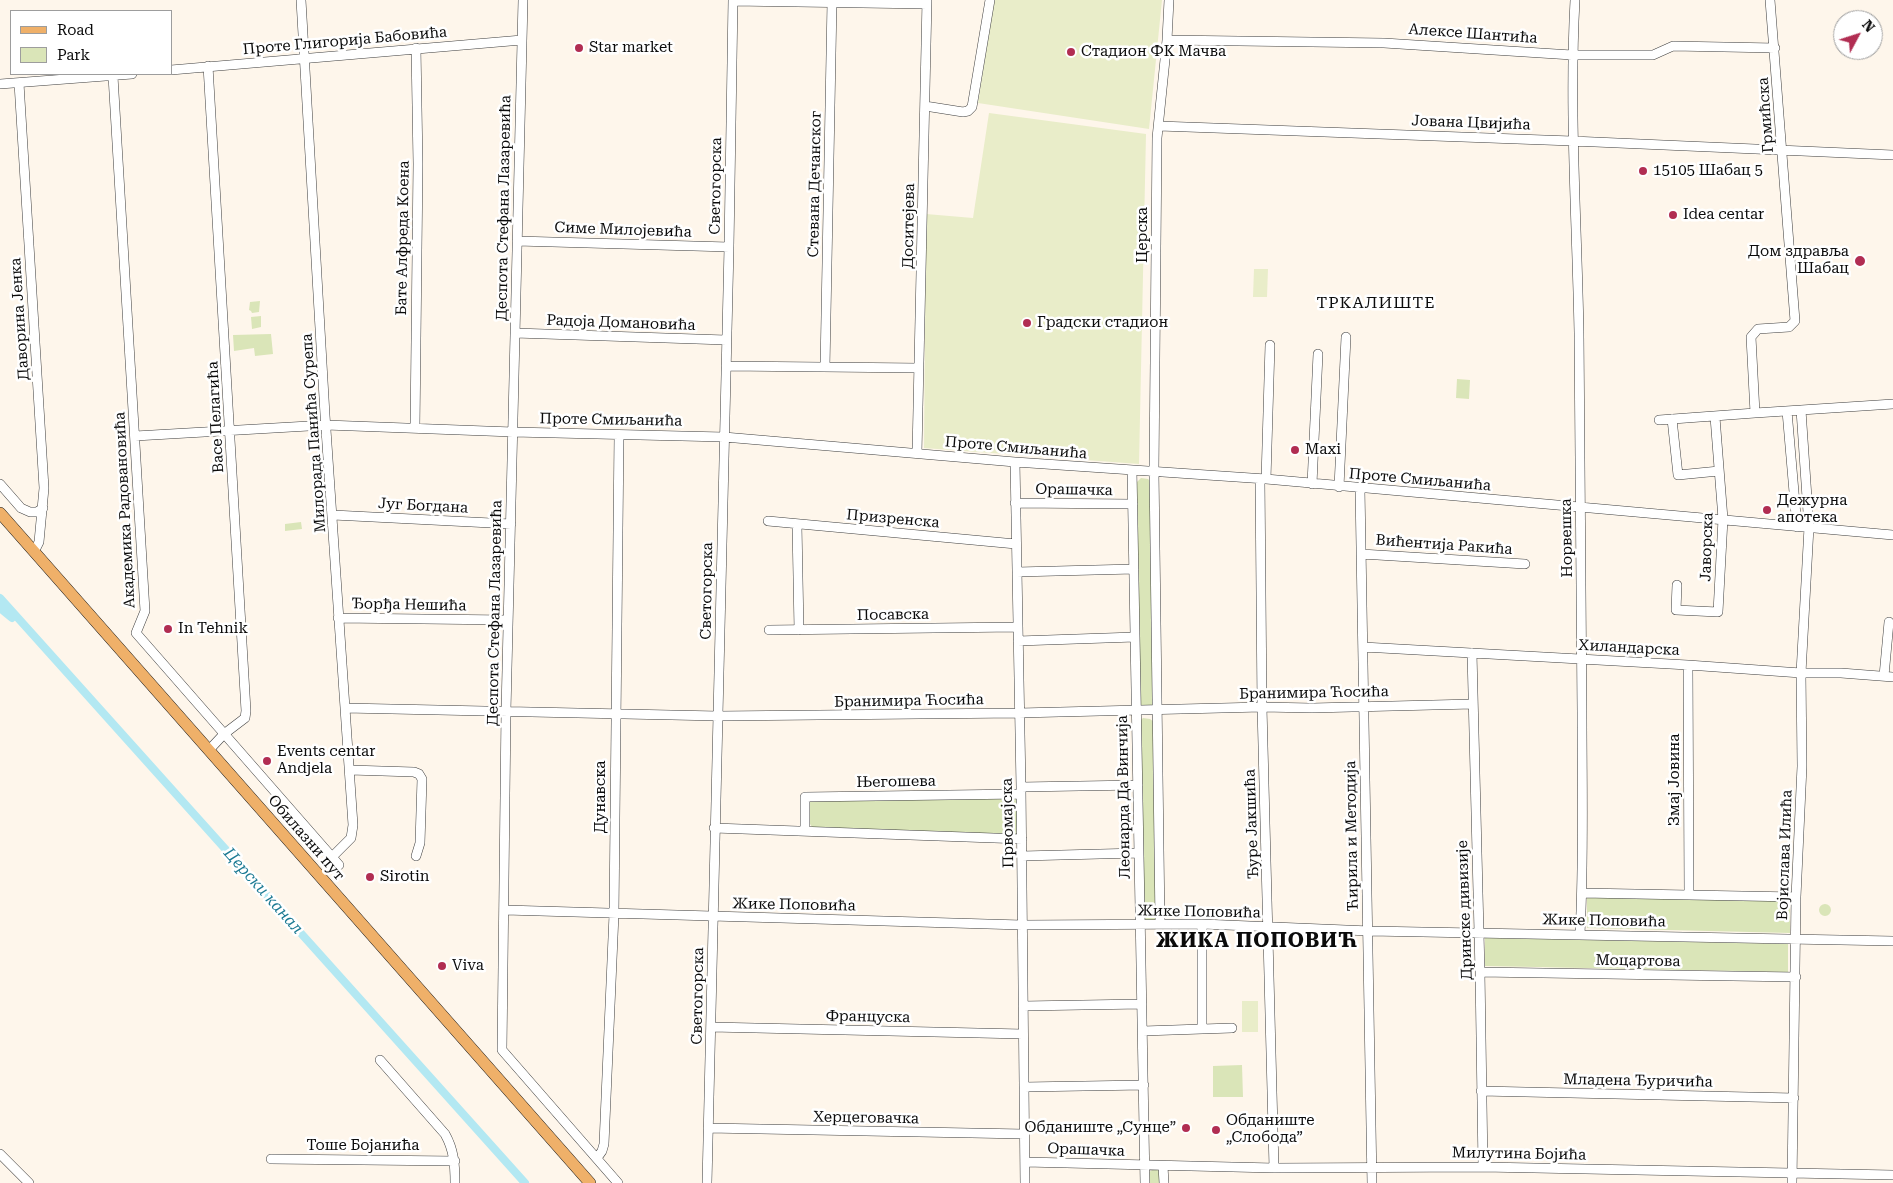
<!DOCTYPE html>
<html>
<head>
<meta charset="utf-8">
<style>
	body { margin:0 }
	#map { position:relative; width:1893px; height:1183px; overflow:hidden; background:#fef6eb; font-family:"Roboto Serif",serif }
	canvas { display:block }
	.legend { position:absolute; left:10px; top:10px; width:162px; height:65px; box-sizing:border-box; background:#fff; border:1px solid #9d9d9d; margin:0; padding:6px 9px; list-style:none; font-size:15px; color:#0b0b0b }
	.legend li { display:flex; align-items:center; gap:10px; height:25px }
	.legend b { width:25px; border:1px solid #9d9d9d }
	.north { position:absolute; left:1833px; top:10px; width:50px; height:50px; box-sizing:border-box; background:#fff; border:1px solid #9d9d9d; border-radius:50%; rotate:50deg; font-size:14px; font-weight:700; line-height:20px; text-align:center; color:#0b0b0b }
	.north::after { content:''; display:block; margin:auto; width:18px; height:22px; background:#b12d52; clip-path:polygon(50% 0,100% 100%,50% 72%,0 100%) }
</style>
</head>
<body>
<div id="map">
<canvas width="1893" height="1183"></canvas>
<ul class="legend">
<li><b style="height:6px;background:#efb069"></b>Road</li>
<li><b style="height:14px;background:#dae5b8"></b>Park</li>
</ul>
<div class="north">N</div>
</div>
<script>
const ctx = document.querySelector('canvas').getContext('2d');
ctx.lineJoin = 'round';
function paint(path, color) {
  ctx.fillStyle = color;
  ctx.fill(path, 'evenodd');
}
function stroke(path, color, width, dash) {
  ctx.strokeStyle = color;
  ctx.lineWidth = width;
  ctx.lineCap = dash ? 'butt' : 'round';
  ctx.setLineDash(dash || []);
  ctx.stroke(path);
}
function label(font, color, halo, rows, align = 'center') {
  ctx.font = font + ' "Roboto Serif",serif';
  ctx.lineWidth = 5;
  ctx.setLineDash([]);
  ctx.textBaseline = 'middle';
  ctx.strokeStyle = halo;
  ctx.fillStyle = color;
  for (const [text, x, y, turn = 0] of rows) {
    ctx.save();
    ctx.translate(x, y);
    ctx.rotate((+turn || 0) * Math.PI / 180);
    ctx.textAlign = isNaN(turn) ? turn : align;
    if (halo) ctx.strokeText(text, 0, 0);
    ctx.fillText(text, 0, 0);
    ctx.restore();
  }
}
const green = new Path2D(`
	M260 301 259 312 252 313 251 311 249 310 250 302Z
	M261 316V327L252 329 251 317Z
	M271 334 273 354 255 356 254 348 234 351 233 335Z
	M1457 379 1470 380 1469 399 1456 398Z
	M1141 478 1148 479 1150 481 1153 706H1143L1140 704 1137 482Z
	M301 522 302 529 285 531V524Z
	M1143 718 1150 719 1154 722 1157 918 1155 920H1146L1144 917 1140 721Z
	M1014 797 1018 803 1016 835 812 827 810 824 809 802 811 800Z
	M1587 897 1790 901V933L1587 928Z
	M1819 910a6 6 0 1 1 12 0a6 6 0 1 1-12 0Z
	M1485 938 1788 944V972L1485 966Z
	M1242 1065 1243 1097H1213V1066Z
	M1154 1169 1160 1171 1162 1183H1148L1149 1172Z`);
const pitch = new Path2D(`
	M994 0H1162L1149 129 978 103Z
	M989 113 1146 134 1139 464 924 448 926 214 973 218Z
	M1254 269H1268L1267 297H1253Z
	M1242 1001H1258V1032H1242Z`);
const canal = new Path2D(`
	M0 598 525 1183
	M0 608 12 618`);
const minor = new Path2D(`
	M301 0 325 415 353 825 351 838 332 857
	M523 0 506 711 502 1050 618 1183
	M1575 0C1569 111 1577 222 1579 333 1581 460 1582 587 1582 714 1582 787 1584 861 1580 934
	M733 1 927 4
	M1167 40 1384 43 1572 55H1653L1673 46 1775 48
	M208 66 246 711 245 718 224 734 209 750
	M171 70 522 40
	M113 76 145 611 136 633 339 865
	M19 83 44 488 39 542 34 552
	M0 84 132 74
	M925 106 963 112 968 111 972 107 990 0
	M1159 126 1572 141 1893 155
	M517 241 729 247
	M515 333 726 340
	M726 366 919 368
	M825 367 832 2
	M1787 411 1797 527
	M1755 413 1893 404
	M1672 419 1678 475 1719 471
	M1659 420 1755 413 1751 337 1758 329 1789 327 1795 321 1770 0
	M415 428 418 164 416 48
	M135 436 326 425 513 432 724 437 1015 462 1266 479 1893 535
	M917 453 927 0
	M1015 462 1021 787 1025 1183
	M1132 470 1145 1183
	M1260 479 1262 707 1274 1168
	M1266 479 1270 345
	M0 484 21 508 30 512H37L43 508
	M1312 484 1318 354
	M1339 487 1346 337
	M1360 489 1372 1183
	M1015 503 1133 504
	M333 515 511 524
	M768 521 1016 544
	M797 525 799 630
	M1361 554 1525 564
	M1017 572 1134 569
	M1677 585 1676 610 1718 612 1723 519 1715 417
	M338 618 508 620
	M769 630 1017 627
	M1018 641 1135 637
	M1363 647 1688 665 1801 673H1841L1893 677
	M1472 653 1480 972 1483 1167
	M1688 665 1689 895
	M1884 676 1889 622
	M345 708 718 716 1019 713 1262 707 1312 708 1473 704
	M350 770 414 772 419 774 422 779 420 843 416 856
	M1021 787 1138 785
	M714 828 1022 839
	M805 831V797L1021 794
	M1022 856 1139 853
	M1582 893 1796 897
	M505 910 1022 925 1202 924 1370 931 1893 941
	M1160 924 1154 471 1157 138 1167 40 1169 0
	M1202 924V1028
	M1480 972 1796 977
	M1023 1006 1142 1004
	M711 1027 1023 1034
	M1143 1031 1232 1028
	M380 1060 445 1134C454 1150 455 1165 455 1183
	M1024 1087 1144 1085
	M1481 1091 1794 1098
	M708 1128 1024 1134
	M0 1154 29 1183
	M597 1158 602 1151 604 1144 614 914 619 435
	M271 1159 455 1161
	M1025 1162 1274 1168 1483 1167 1893 1175
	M1163 1166 1164 1183
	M707 1183 729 247 733 0
	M1792 1183 1796 897 1802 766 1801 673 1809 527 1801 410`);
const major = new Path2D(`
	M0 513 590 1183`);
const markers = [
	[579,48,5,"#b12d52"],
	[1071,52,5,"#b12d52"],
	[1643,171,5,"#b12d52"],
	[1673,215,5,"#b12d52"],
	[1860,261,6,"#b12d52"],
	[1027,323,5,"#b12d52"],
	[1295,450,5,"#b12d52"],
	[1767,510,5,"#b12d52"],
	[168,629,5,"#b12d52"],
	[267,761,5,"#b12d52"],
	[370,877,5,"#b12d52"],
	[442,966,5,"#b12d52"],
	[1186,1128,5,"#b12d52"],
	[1216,1130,5,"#b12d52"]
];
const streetNames = [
	["Алексе Шантића",1473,34,4],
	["Проте Глигорија Бабовића",345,41,-5],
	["Грмићска",1766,115,-94],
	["Јована Цвијића",1471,123,2],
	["Стевана Дечанског",815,184,-89],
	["Светогорска",716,186,-89],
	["Деспота Стефана Лазаревића",504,208,-89],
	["Доситејева",909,226,-89],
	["Симе Милојевића",623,230,2],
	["Церска",1143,235,-90],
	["Бате Алфреда Коена",403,238,-89],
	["Даворина Јенка",20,319,-94],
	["Радоја Домановића",621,323,2],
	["Васе Пелагића",216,417,-93],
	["Проте Смиљанића",611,420,1],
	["Милорада Панића Сурепа",314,433,-94],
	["Проте Смиљанића",1016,448,5],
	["Проте Смиљанића",1420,480,5],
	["Орашачка",1074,490,1],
	["Југ Богдана",423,506,3],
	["Академика Радовановића",125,510,-93],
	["Призренска",893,519,5],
	["Норвешка",1567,538,-91],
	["Вићентија Ракића",1444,545,4],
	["Јаворска",1707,547,-88],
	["Светогорска",707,591,-89],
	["Ђорђа Нешића",409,605,1],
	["Деспота Стефана Лазаревића",495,613,-89],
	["Посавска",893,615,-1],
	["Хиландарска",1629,648,3],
	["Бранимира Ћосића",1314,693,-1],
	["Бранимира Ћосића",909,701,-1],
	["Змај Јовина",1675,780,-90],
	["Његошева",896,782,-1],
	["Дунавска",601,797,-90],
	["Леонарда Да Винчија",1124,797,-91],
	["Првомајска",1008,823,-91],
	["Ђуре Јакшића",1252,824,-92],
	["Ћирила и Методија",1352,836,-91],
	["Обилазни пут",306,838,49],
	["Војислава Илића",1785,855,-88],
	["Жике Поповића",794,905,1],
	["Дринске дивизије",1465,910,-92],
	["Жике Поповића",1199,912,1],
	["Жике Поповића",1604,921,1],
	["Моцартова",1638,961,1],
	["Светогорска",698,996,-89],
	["Француска",868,1017,1],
	["Младена Ђуричића",1638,1081,1],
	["Херцеговачка",866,1118,1],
	["Тоше Бојанића",363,1146],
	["Орашачка",1086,1150,2],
	["Милутина Бојића",1519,1154,1]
];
const poiNames = [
	["Star market",589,48],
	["Стадион ФК Мачва",1081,52],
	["15105 Шабац 5",1653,171],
	["Idea centar",1683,215],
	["Дом здравља",1849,252,"right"],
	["Шабац",1849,269,"right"],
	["Градски стадион",1037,323],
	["Maxi",1305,450],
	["Дежурна",1777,501],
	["апотека",1777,518],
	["In Tehnik",178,629],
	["Events centar",277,752],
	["Andjela",277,769],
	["Sirotin",380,877],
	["Viva",452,966],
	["Обданиште",1226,1121],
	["„Слобода”",1226,1138],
	["Обданиште „Сунце”",1176,1128,"right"]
];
const neighbourhoodNames = [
	["ТРКАЛИШТЕ",1376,303]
];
const waterNames = [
	["Церски канал",263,891,48]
];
const districtNames = [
	["ЖИКА ПОПОВИЋ",1257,941]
];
paint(green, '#dae5b8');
paint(pitch, '#e9edc9');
stroke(canal, '#b3e8f2', 8);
stroke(minor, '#3e3e3e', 10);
stroke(major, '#1c1c1c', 12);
stroke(minor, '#fff', 9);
stroke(major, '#efb069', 11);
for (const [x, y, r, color] of markers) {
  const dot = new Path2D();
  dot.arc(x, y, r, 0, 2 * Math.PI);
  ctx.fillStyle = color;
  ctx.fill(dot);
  stroke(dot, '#fff', 2);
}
label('15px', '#0b0b0b', '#fff', streetNames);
label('15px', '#0b0b0b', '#fff', poiNames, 'left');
ctx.letterSpacing = '1px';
label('16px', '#0b0b0b', '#fff', neighbourhoodNames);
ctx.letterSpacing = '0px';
label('italic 16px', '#1e7b94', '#fff', waterNames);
ctx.letterSpacing = '1px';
label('bold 20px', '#0b0b0b', '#fff', districtNames);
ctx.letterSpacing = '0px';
</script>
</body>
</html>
